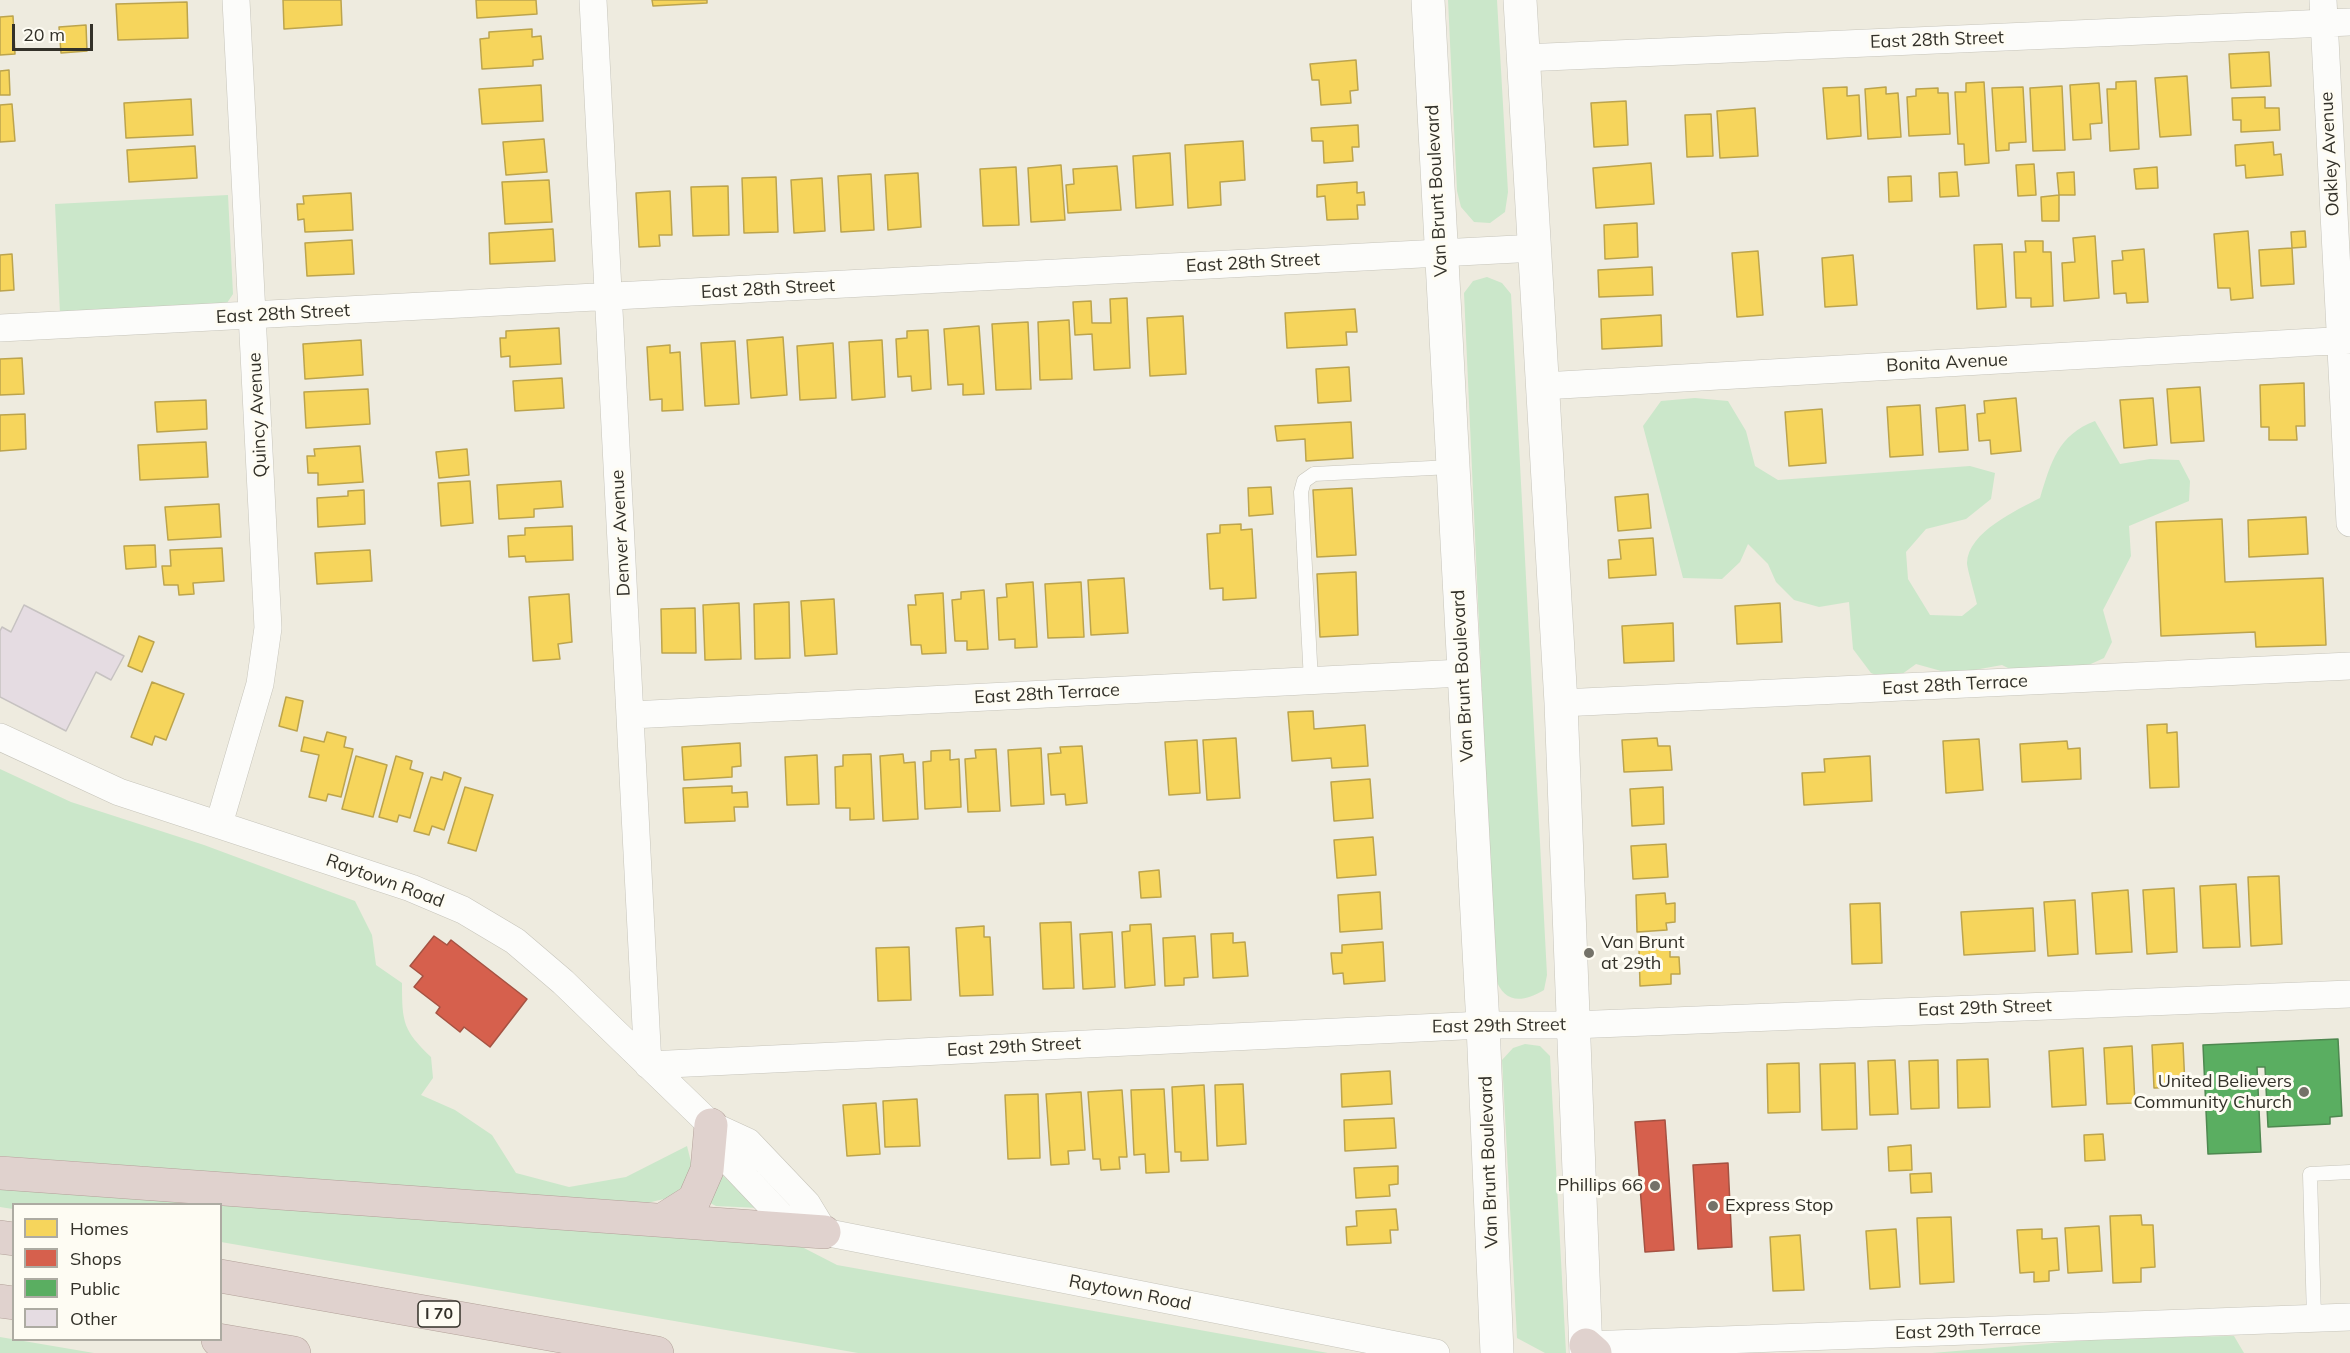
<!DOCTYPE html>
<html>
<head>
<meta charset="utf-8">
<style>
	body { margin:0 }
	#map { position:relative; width:2350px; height:1353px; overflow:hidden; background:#eeebdf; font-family:Mulish,sans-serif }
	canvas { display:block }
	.legend { position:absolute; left:12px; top:1203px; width:210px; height:138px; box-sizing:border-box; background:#fefcf3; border:2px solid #adaba2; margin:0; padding:8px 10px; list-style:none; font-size:18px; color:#333129 }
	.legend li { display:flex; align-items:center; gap:12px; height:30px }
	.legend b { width:30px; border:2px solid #adaba2 }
	.scale { position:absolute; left:12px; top:24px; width:81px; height:27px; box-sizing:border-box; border:3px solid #333129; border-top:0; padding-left:8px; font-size:18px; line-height:21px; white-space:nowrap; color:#333129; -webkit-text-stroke:4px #fefcf3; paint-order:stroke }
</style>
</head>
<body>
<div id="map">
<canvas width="2350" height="1353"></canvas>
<ul class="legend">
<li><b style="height:16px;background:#f6d55c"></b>Homes</li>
<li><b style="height:16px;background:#d6604d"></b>Shops</li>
<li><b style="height:16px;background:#5aae61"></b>Public</li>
<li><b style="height:16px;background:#e5dce2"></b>Other</li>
</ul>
<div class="scale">20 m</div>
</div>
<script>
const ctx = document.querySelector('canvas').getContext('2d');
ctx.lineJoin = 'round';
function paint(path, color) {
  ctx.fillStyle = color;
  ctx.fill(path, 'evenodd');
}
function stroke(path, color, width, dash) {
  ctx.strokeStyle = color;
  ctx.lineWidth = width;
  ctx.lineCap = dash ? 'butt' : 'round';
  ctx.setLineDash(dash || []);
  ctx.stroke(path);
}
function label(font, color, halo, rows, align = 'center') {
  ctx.font = font + ' Mulish,sans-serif';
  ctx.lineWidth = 6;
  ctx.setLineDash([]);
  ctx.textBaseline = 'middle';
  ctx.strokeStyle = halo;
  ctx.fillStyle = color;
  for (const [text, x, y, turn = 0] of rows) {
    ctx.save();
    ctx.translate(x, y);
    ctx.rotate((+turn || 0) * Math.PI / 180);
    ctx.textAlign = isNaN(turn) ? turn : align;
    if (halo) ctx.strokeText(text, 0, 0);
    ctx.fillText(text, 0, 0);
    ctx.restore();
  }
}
const green = new Path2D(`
	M1448 0H1497L1508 192 1505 212 1490 223 1474 222 1461 207 1457 191Z
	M228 195 233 294 225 306 60 314 55 204Z
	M1487 277 1502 283 1511 294 1547 975 1544 990C1522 1003 1504 1004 1495 977L1464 293 1473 281Z
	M1695 398 1728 401 1746 431 1755 466 1778 480 1970 466 1995 473 1991 499 1966 519 1926 529 1906 552 1908 579 1930 615 1962 616 1977 604C1975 595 1967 568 1967 563 1968 532 2017 510 2040 498 2051 462 2058 435 2095 421L2120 464 2150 459 2179 460 2190 481 2189 501 2129 526 2131 556 2103 610 2112 642 2104 658 2082 668 2024 676 2002 665 1952 674 1916 664 1898 677H1881L1871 673 1853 649 1849 602 1819 607 1794 600 1776 582 1768 564 1748 544 1740 562 1722 579 1683 578 1643 426 1661 401Z
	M0 769 71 802 204 845 355 901 372 935 376 965 402 983C402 1023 403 1030 431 1057L433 1078 421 1095 455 1110 492 1135 516 1173 569 1187 626 1177 687 1146 692 1166 688 1183 668 1198 643 1204 0 1156Z
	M1525 1044 1540 1046 1550 1056 1566 1353H1545L1517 1338 1502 1060 1513 1048Z
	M721 1174 759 1208 716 1206 708 1202Z
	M0 1187 775 1241 802 1247 837 1265 1328 1353H858L221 1242 220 1204H14L13 1209 0 1207Z
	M2234 1336 2244 1353H1932L2112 1338Z
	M0 1337 94 1353H0Z`);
const homes = new Path2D(`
	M283 0H341L342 25 284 29Z
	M476 0H536L537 14 477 18Z
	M652 0H707V3L653 6Z
	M187 2 188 38 118 40 116 4Z
	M13 16 15 54 0 55V17Z
	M86 25 87 51 61 53 59 27Z
	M532 29V37L541 36 543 59 533 60V66L482 69 480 39 489 38V32Z
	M2269 52 2271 86 2231 88 2229 54Z
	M1356 60 1358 90 1350 91 1351 103 1321 105 1319 80H1312L1310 64Z
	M9 70 10 95H0V71Z
	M2187 76 2191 135 2160 137 2155 78Z
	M2136 81 2139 149 2110 151 2107 89H2116V82Z
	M1984 82 1989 163 1965 165 1964 144H1958L1955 92H1966V83Z
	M2099 83 2102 123 2090 124 2091 139 2073 140 2070 85Z
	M541 85 543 121 482 124 479 89Z
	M2062 86 2065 150 2033 151 2030 88Z
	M1847 87V96L1859 95 1861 136 1827 139 1823 88Z
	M1886 87V94L1898 93 1901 137 1868 139 1865 89Z
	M2023 87 2026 142 2009 143V150L1996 151 1992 88Z
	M1938 88V93H1948L1950 134 1909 136 1907 97 1916 96V89Z
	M2265 97V108H2279L2280 130 2241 132V120H2233L2232 98Z
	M191 99 193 135 126 138 124 103Z
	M1626 101 1628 145 1594 147 1591 103Z
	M12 104 15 141 0 142V105Z
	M1755 108 1758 156 1720 158 1717 111Z
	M1711 114 1713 156 1687 157 1685 115Z
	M1358 125 1359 147H1352L1353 161 1324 163 1323 141H1312L1311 128Z
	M544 139 547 172 506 175 503 142Z
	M1243 141 1245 180 1220 182 1221 205 1188 208 1185 145Z
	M2273 142 2274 155 2281 154 2283 175 2246 178 2245 165 2236 166 2235 145Z
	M195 146 197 178 129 182 127 150Z
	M1170 153 1173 205 1136 208 1133 156Z
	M1651 163 1654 204 1596 208 1593 168Z
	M2034 164 2036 195 2018 196 2016 165Z
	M1061 165 1065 220 1031 222 1028 168Z
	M1117 166 1121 210 1068 213 1066 185 1074 184 1073 169Z
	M1016 167 1019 225 983 226 980 169Z
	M2157 167 2158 188 2136 189 2134 169Z
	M1957 172 1959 196 1940 197 1939 173Z
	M2074 172 2075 195H2059L2057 173Z
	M918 173 921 227 888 230 885 175Z
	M871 174 874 230 841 232 838 176Z
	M1911 176 1912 201 1889 202 1888 177Z
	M776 177 778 232 744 233 742 178Z
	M822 178 825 231 794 233 791 180Z
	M549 180 552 222 505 224 502 182Z
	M1357 182V193L1364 192 1365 205H1357L1358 219 1327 220 1325 196 1317 197V185Z
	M728 186 729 235 693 236 691 187Z
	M670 191 672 235H659L660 246 639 247 636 193Z
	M351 193 353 230 305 232 304 219 298 220 297 204H304L303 196Z
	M2059 195V221H2042L2041 197Z
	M1637 223 1638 257 1605 259 1604 225Z
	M553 229 555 261 490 264 489 233Z
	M2248 231 2253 298 2231 300 2230 288H2218L2214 234Z
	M2305 231 2306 247 2292 248 2291 232Z
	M2095 236 2099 298 2064 301 2062 263 2075 262 2073 238Z
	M352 240 354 274 307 276 305 243Z
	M2025 241H2043V252H2051L2053 306 2031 307V298H2016L2014 252H2026Z
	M2002 244 2006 307 1977 309 1974 245Z
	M2292 248 2294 284 2261 286 2259 250Z
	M2144 249 2148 302 2127 303 2126 293 2114 294 2112 261 2123 260 2122 251Z
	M1758 251 1763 315 1737 317 1732 253Z
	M12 254 14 290 0 291V255Z
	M1853 255 1857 305 1825 307 1822 258Z
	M1652 267 1653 295 1599 297 1598 270Z
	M1127 298 1130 368 1094 370 1092 334 1075 335 1073 302 1091 301 1092 323H1111L1110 299Z
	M1355 309 1357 332H1346L1347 345 1287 348 1285 313Z
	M1661 315 1662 346 1602 349 1601 319Z
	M1183 316 1186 374 1150 376 1147 318Z
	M1069 320 1072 379 1040 380 1038 322Z
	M1028 322 1031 389 996 390 992 324Z
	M979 326 984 394 963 395V384L948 385 944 329Z
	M559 328 561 364 510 367V356L501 357 500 338H506V331Z
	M928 330 931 389 912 391 911 376 898 377 896 339 907 338V331Z
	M783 337 787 395 751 398 747 340Z
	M361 340 363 375 305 379 303 344Z
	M882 340 885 397 852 400 849 342Z
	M735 341 739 404 705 406 701 343Z
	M833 343 836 398 800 400 797 346Z
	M670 345V353L680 352 683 410 662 411V399L650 400 647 347Z
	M22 358 24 394 0 395V359Z
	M1349 367 1351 401 1318 403 1316 369Z
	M562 378 564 408 515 411 513 381Z
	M2304 383 2305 426H2296L2297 440H2269V427H2261L2260 385Z
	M2200 387 2204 441 2171 443 2167 389Z
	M368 389 370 424 306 428 304 392Z
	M2016 398 2021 451 1991 454 1990 440 1979 441 1977 414 1985 413 1984 401Z
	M2153 398 2157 445 2124 448 2120 400Z
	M206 400 207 429 157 432 155 402Z
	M1920 405 1923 455 1890 457 1887 407Z
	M1965 405 1968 450 1939 452 1936 408Z
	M1822 409 1826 463 1789 466 1785 412Z
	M25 414 26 449 0 451V415Z
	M1351 422 1353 458 1306 461 1305 439 1277 441 1275 426Z
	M206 442 208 477 140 480 138 445Z
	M360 446 363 482 318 485V473H308L307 456H315L314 449Z
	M467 449 469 475 439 478 436 452Z
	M470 481 473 523 441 526 438 483Z
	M561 481 563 507 534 509V517L499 519 497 485Z
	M1271 487 1273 514 1249 516 1248 488Z
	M1352 488 1356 555 1317 557 1313 490Z
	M364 490 365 524 318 527 317 498 348 496V491Z
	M1648 494 1651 528 1618 531 1615 497Z
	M219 504 221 537 168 540 165 507Z
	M2306 517 2308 554 2249 557 2248 520Z
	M2222 519 2225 582 2323 578 2326 645 2256 647 2255 632 2161 636 2156 522Z
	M1241 524V530L1252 529 1256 598 1223 600V588L1210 589 1207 534 1220 533V525Z
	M572 526 573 560 526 562 525 556 509 557 508 536 525 535V528Z
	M1653 538 1656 575 1609 578 1608 560 1621 559 1619 540Z
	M155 545 156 567 126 569 124 546Z
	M222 548 224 581 193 583 194 594 179 595 178 585H164L162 566H171L170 550Z
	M370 550 372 581 317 584 315 553Z
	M1356 572 1358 635 1320 637 1317 574Z
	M1124 578 1128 633 1091 635 1088 580Z
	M1033 582 1037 647 1015 648V639L999 640 997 598 1007 597 1006 584Z
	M1081 582 1084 637 1048 638 1045 584Z
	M984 590 988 649 967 650V641H955L952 600 961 599V592Z
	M943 593 946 653 922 654 921 645H911L908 605H916L915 595Z
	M569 594 572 642 558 644 560 659 533 661 529 597Z
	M834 599 837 654 805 656 801 601Z
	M789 602 790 658 755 659 754 604Z
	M739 603 741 659 705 660 703 605Z
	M1780 603 1782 642 1737 644 1735 606Z
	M695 608 696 653H662L661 609Z
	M1673 623 1674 661 1624 663 1622 626Z
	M139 636 154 642 142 672 128 666Z
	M152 682 184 694 166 740 155 736 152 745 131 737Z
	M286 697 303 701 297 731 279 726Z
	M1313 711 1314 729 1365 725 1368 766 1332 768 1331 758 1292 761 1288 712Z
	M2167 724V733L2177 732 2179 787 2150 788 2147 725Z
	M327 732 346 737 344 747 353 749 341 797 328 794 326 801 309 797 319 755 301 751 304 737 324 742Z
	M1236 738 1240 798 1207 800 1203 740Z
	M1657 738 1658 746H1670L1672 770 1624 772 1622 740Z
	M1979 739 1983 790 1946 793 1943 741Z
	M1197 740 1200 793 1169 795 1165 742Z
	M2067 741 2068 749 2080 748 2081 779 2022 782 2020 744Z
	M740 743 741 766 732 767V777L684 780 682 747Z
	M1082 746 1087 803 1066 805 1065 794 1051 795 1048 754 1061 753 1060 747Z
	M1041 748 1044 804 1011 806 1008 750Z
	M996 749 1000 811 968 812 965 759 976 758 975 750Z
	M950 750V760L959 759 961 807 925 809 923 762 931 761V751Z
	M871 754 874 819 850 820V808H836L835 767 843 766V755Z
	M903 754 904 763 915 762 918 819 883 821 880 756Z
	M817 755 819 804 787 805 785 757Z
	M356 756 387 765 373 817 342 809Z
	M396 756 412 761 410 769 423 773 410 818 399 815 397 822 379 817Z
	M1870 756 1872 801 1804 805 1802 773 1825 772 1824 759Z
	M444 772 461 778 444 830 432 826 429 835 414 831 431 777 442 780Z
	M1370 779 1373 818 1334 821 1331 782Z
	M732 786V793L747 792 748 807H734L735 821 685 823 683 788Z
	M465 787 493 795 476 851 448 843Z
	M1663 787 1664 824 1632 826 1630 789Z
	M1373 837 1376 875 1337 878 1334 840Z
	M1666 844 1668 877 1633 879 1631 846Z
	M1159 870 1161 897 1141 898 1139 872Z
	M2279 876 2282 944 2251 946 2248 877Z
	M2236 884 2240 947 2203 948 2200 886Z
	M2174 888 2177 952 2147 954 2143 890Z
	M2128 890 2132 952 2096 954 2092 893Z
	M1380 892 1382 929 1340 932 1338 895Z
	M1665 893 1666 904 1675 903V922L1666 923 1667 930 1637 932 1636 895Z
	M2075 900 2078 954 2048 956 2044 902Z
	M1880 903 1882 963 1852 964 1850 904Z
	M2033 908 2035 951 1964 955 1961 912Z
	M1071 922 1074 988 1043 989 1040 923Z
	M1151 924 1155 985 1125 988 1122 932 1130 931V925Z
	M984 926V937H990L993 995 960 996 956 928Z
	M1112 932 1115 987 1083 989 1080 934Z
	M1233 933V943L1245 942 1248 976 1213 978 1211 934Z
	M1195 936 1198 977 1184 978V985L1165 986 1163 938Z
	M1383 942 1385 981 1344 984 1343 973 1333 974 1331 953H1342V945Z
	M909 947 911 1000 878 1001 876 948Z
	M1670 947V957H1679L1680 974H1671V984L1640 986 1639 949Z
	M2183 1043 2185 1087 2154 1088 2152 1045Z
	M2132 1046 2135 1103 2107 1104 2104 1048Z
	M2083 1048 2086 1105 2052 1107 2049 1051Z
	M1988 1059 1990 1107 1958 1108 1957 1060Z
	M1895 1060 1898 1114 1870 1115 1868 1061Z
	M1938 1060 1939 1108 1911 1109 1909 1061Z
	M1799 1063 1800 1112 1768 1113 1767 1064Z
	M1855 1063 1857 1129 1822 1130 1820 1064Z
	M1390 1071 1392 1104 1342 1107 1341 1074Z
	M1243 1084 1246 1144 1217 1146 1215 1085Z
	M1204 1085 1208 1160 1181 1161V1152H1175L1172 1087Z
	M1164 1089 1169 1172 1146 1173 1145 1154 1134 1155 1131 1090Z
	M1122 1090 1127 1157H1119L1120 1169 1101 1170 1100 1159H1093L1088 1092Z
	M1081 1092 1085 1150 1068 1151 1069 1164 1051 1165 1046 1094Z
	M1038 1094 1040 1158 1008 1159 1005 1095Z
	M917 1099 920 1146 885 1147 883 1101Z
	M876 1103 880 1154 847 1156 843 1105Z
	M1394 1118 1396 1148 1345 1151 1344 1120Z
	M2103 1134 2105 1160 2085 1161 2084 1135Z
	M1911 1145 1912 1170 1889 1171 1888 1147Z
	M1398 1166V1184L1389 1185 1390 1196 1356 1198 1354 1168Z
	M1931 1173 1932 1192 1911 1193 1910 1174Z
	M1396 1209 1398 1230H1390L1391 1243 1347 1245 1346 1227 1357 1226 1356 1211Z
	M2141 1215 2142 1225H2153L2155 1267 2141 1268V1282L2113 1283 2110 1216Z
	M1951 1217 1954 1282 1920 1284 1917 1218Z
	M2099 1226 2102 1271 2068 1273 2065 1228Z
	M1896 1229 1900 1287 1870 1289 1866 1231Z
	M2042 1229V1239L2057 1238 2059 1270 2049 1271V1281L2034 1282V1272L2020 1273 2017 1230Z
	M1800 1235 1804 1290 1773 1291 1770 1237Z`);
const shops = new Path2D(`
	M434 936 447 945 451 940 527 999 490 1047 464 1027 460 1032 436 1013 440 1007 414 987 423 976 410 966Z
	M1665 1120 1674 1250 1645 1252 1635 1122Z
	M1728 1163 1732 1247 1698 1249 1693 1165Z`);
const public = new Path2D(`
	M2338 1039 2342 1116 2330 1117V1124L2268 1127 2265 1067H2257L2261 1152 2208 1154 2203 1045Z`);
const building = new Path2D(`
	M24 605 124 656 111 680 96 672 66 731 0 697V631L2 627 11 632Z`);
const service = new Path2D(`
	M1311 681 1301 492 1304 481 1314 474 1451 467
	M2314 1318 2310 1174 2350 1172`);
const minor = new Path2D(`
	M593 0 648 1065 1483 1025H1572L2350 994
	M2323 0 2350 523
	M1523 58 2350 22
	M0 328 1536 248
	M1543 386 2350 340
	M1561 703 2350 666
	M631 715 1462 673
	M0 737 119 792 411 888 463 910 515 941 563 982 711 1125 748 1142 807 1204 824 1232
	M219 824 260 684 268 628 236 0
	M711 1125 728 1160 782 1217 824 1232 1436 1353
	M1586 1345 2350 1317`);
const secondary = new Path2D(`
	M1428 0 1483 1025 1497 1353
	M1520 0 1561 703 1586 1353`);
const motorway = new Path2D(`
	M0 1173 824 1232
	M664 1219 694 1200 707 1170 711 1125
	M0 1237 14 1239
	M220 1276 657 1353
	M0 1301 14 1303
	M218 1340 294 1353
	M1586 1345 1595 1353`);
const markers = [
	[1589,953,6,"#747269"],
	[2304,1092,6,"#747269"],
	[1655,1186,6,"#747269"],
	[1713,1206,6,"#747269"]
];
const shields = [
	[439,1314,42]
];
const shieldNames = [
	["I 70",439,1314]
];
const streetNames = [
	["East 28th Street",1937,40,-2],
	["Oakley Avenue",2330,154,-93],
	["Van Brunt Boulevard",1437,191,-93],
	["East 28th Street",1253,263,-3],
	["East 28th Street",768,289,-3],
	["East 28th Street",283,314,-3],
	["Bonita Avenue",1947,363,-3],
	["Quincy Avenue",258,415,-93],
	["Denver Avenue",621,533,-93],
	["Van Brunt Boulevard",1463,676,-93],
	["East 28th Terrace",1955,685,-3],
	["East 28th Terrace",1047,694,-3],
	["Raytown Road",385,881,20],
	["East 29th Street",1985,1008,-2],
	["East 29th Street",1499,1026,-1],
	["East 29th Street",1014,1047,-3],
	["Van Brunt Boulevard",1489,1162,-92],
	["Raytown Road",1130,1293,11],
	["East 29th Terrace",1968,1331,-2]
];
const poiNames = [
	["Van Brunt",1601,943],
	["at 29th",1601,964],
	["United Believers",2292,1082,"right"],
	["Community Church",2292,1103,"right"],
	["Phillips 66",1643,1186,"right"],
	["Express Stop",1725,1206]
];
paint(green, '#cbe7ca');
paint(homes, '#f6d55c');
stroke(homes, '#bca44d', 1.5);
paint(shops, '#d6604d');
stroke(shops, '#a55242', 1.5);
paint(public, '#5aae61');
stroke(public, '#4e8850', 1.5);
paint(building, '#e5dce2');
stroke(building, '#c6c2c1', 1.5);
stroke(service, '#c6c4ba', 15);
stroke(minor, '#c6c4ba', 28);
stroke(secondary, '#c6c4ba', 34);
stroke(motorway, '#b2a199', 34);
stroke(service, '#fcfcfa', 14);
stroke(minor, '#fcfcfa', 27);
stroke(secondary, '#fcfcfa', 33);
stroke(motorway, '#e0d2ce', 33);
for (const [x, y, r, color] of markers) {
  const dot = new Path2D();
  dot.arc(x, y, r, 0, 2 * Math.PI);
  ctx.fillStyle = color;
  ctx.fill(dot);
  stroke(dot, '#fefcf3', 2);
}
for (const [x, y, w] of shields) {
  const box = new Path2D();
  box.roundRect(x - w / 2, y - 13, w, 26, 4.5);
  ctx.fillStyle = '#fefcf3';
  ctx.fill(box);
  stroke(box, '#333129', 1.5);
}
label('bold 16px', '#333129', null, shieldNames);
label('18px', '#333129', '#fefcf3', streetNames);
label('18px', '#333129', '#fefcf3', poiNames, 'left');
</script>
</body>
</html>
